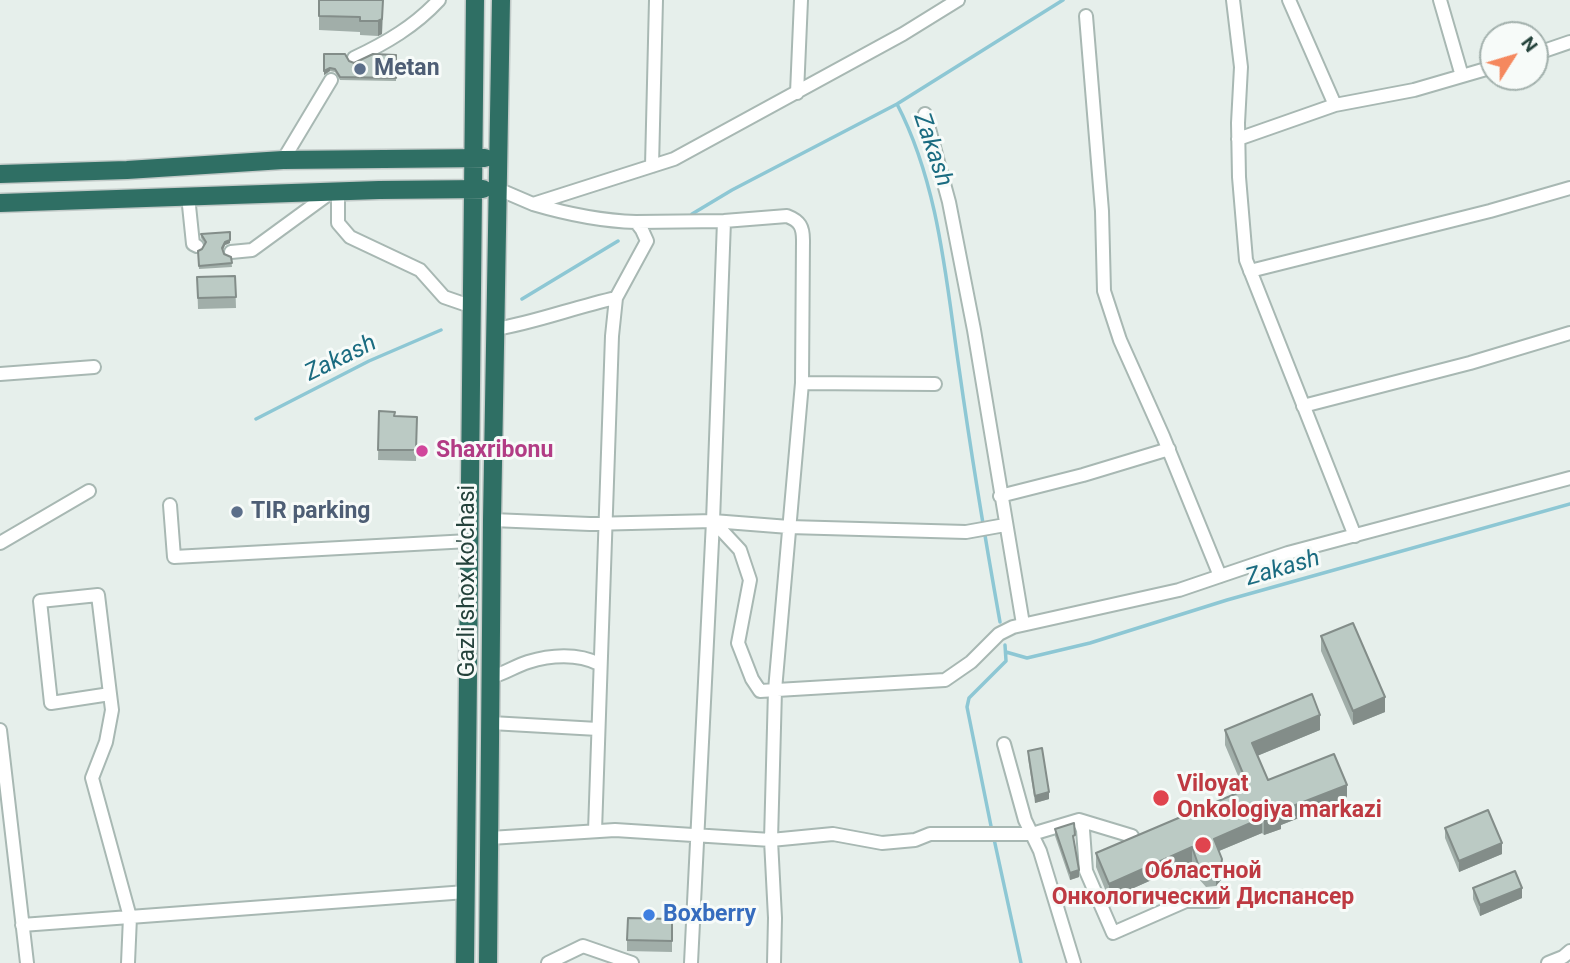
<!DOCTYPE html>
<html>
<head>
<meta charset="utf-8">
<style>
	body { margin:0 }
	#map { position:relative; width:1570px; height:963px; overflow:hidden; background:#e6efeb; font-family:Roboto,sans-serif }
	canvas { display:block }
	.north { position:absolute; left:1479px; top:21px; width:70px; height:70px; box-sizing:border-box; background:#f7fbf9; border:2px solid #a3b1ad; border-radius:50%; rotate:53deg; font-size:19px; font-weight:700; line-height:28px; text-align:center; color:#24423b }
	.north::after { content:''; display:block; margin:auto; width:24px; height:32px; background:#f5885e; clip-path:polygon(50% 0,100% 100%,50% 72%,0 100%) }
</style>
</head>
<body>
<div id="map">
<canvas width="1570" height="963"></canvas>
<div class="north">N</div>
</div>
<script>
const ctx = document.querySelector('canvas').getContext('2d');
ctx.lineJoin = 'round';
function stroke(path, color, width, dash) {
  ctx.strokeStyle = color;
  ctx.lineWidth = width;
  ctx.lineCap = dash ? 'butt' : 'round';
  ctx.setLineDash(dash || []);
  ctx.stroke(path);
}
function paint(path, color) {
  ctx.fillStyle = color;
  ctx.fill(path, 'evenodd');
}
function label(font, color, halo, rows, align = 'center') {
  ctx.font = font + ' Roboto,sans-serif';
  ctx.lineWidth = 6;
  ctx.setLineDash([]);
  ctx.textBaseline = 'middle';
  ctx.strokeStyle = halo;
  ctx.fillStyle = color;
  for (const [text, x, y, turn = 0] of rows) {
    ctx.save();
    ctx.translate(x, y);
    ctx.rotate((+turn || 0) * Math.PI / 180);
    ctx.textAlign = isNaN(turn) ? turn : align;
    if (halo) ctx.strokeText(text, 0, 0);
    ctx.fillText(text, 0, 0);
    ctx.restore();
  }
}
const stream = new Path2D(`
	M897 104C939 185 946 280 959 368 971 453 985 538 1000 622
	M692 214 732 190 897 104 1063 0
	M522 299 618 241
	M256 419 369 361 441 330
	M1006 652 1027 658 1090 643 1227 600 1570 504
	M992 831 967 707 969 698 1006 661 1005 645
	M994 839 1021 963`);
const minor = new Path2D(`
	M1233 0 1241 67 1238 123 1239 177 1246 260 1355 536
	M1289 0 1335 105
	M1440 0 1462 76
	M1086 16 1102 211 1104 291 1120 340 1163 436 1220 576
	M1535 54 1570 42
	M354 58C386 43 415 26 439 0
	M797 93 801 0
	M925 114 949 202 974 330 1023 624
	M1238 139 1335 105 1414 90 1493 67
	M283 160 331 80
	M652 166 656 0
	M498 189 533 204 674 159 903 34 958 0
	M338 191V223L350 237 420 270 444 297 473 307
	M188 196 193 244 197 246
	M533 204C567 214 600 221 636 222L642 230 647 241 616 298 612 336 595 831
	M636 222 724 221 787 216C800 221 803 227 803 240L802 383 935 384
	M231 252 252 250 330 193
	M1250 271 1490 211 1570 188
	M496 329C537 322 575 307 616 298
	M0 374 94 367
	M1303 406 1470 363 1570 333
	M1000 496 1083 475 1169 449
	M170 505 174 557 469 541
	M492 520 590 524 713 521 740 550 750 580 738 643 752 679 760 691 945 680 971 662 999 634 1013 627 1179 590 1288 553 1570 478
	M713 521 789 527 966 532 1005 525
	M0 543 89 491
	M491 677C506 673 515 666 528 662 550 655 578 653 599 664
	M110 694 51 703 40 601 98 595 110 694 112 710 106 742 92 778 130 917 128 963
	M491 723 598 729
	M0 730 27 963
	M1004 744 1025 820 1040 851 1074 963
	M1079 820 1083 830 1086 871 1113 933 1186 901H1216
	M490 838 615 830 771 840 833 834 882 843 915 840 930 834H1032L1079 820 1132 836
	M22 925 466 892
	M548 963 583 946 632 963
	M691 963 713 521 724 221
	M774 963 775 918 771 840 775 690 802 383
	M1548 963 1563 957 1570 951`);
const highway = new Path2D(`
	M0 174 127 170 283 160 485 158
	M0 203 379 190 483 189
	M465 963 475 0
	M488 963 492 520 501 0`);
const wall = new Path2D(`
	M319 0H383L382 34 378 36 360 35V32L319 30Z
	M324 54 354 63 396 55V81L340 80 335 72 330 71 324 75Z
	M201 234 230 243 225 245 223 250 224 254 231 257 232 267 199 269 198 251 202 249 205 244 201 238Z
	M235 276 236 308 198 309 197 277Z
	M379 411 394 416 417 417 416 461 378 460Z
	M1321 636 1385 712 1353 725 1321 651Z
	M1225 730H1320L1257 756 1268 780 1347 799 1281 825V829L1264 835 1262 833 1219 851 1222 873 1221 880 1216 886 1206 887 1198 878 1192 862 1109 899 1096 867V853L1244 790 1225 745Z
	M1028 751 1049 799 1035 803 1028 758Z
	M1445 828 1502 854 1459 872 1445 838Z
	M1055 829 1075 843H1074L1079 877 1070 880 1055 836Z
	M1473 888 1522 898 1480 916 1473 899Z
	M672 919V952L627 951V940Z`);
const shadedWall = new Path2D(`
	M383 0 382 34 378 36V21Z
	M330 68V71L324 75V71Z
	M230 240V243L225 245 222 252V248L225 242Z
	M1385 697V712L1353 725V711Z
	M1320 715V730L1252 758V743Z
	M1347 785V799L1281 825V829L1264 835V821L1280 811Z
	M1049 792V799L1035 803V796Z
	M1262 818V833L1214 853V839Z
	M1502 843V854L1459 872V861Z
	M1192 847V862L1109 899V884Z
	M1222 859 1221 880 1216 886V871Z
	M1079 870V877L1070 880V873Z
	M1522 888V898L1480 916V905Z`);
const building = new Path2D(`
	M319 0H383L382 19 378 21H360V17L319 16Z
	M324 54H345L349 61 354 63 373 54 396 55V78L340 77 335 69 330 68 324 71Z
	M230 232V240L225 242 222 248 224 254 231 257 232 263 199 266 198 251 202 249 206 242 201 234Z
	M235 276 236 297 198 298 197 277Z
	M379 411 395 412 394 416 417 417 416 450H378Z
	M1353 623 1385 697 1353 711 1321 636Z
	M1312 694 1320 715 1252 743 1268 780 1334 754 1347 785 1280 811 1281 814 1264 821 1262 818 1214 839 1222 859 1221 866 1216 871 1206 872 1198 864 1192 847 1109 884 1096 853 1249 788 1225 730Z
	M1042 748 1049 792 1035 796 1028 751Z
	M1488 810 1502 843 1459 861 1445 828Z
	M1074 823 1075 835 1073 836 1079 870 1070 873 1055 829Z
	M1515 871 1522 888 1480 905 1473 888Z
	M628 918 672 919V941L627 940Z`);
const markers = [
	[360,69,7,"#5c6f8a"],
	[422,451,7,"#d1479c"],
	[237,512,7,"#5c6f8a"],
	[1161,798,9,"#e0444e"],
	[1203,845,9,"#e0444e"],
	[649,915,7,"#3f7fe0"]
];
const serviceNames = [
	["Metan",374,69],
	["TIR parking",251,512]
];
const hotelNames = [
	["Shaxribonu",436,451]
];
const streetNames = [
	["Gazli shox ko'chasi",468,581,-90]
];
const healthNames = [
	["Viloyat",1177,785],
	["Onkologiya markazi",1177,811],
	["Областной",1203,872,"center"],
	["Онкологический Диспансер",1203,898,"center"]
];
const shopNames = [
	["Boxberry",663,915]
];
const waterNames = [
	["Zakash",932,150,71],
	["Zakash",341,359,-26],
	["Zakash",1283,569,-16]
];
stroke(stream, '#8dc7d4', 3.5);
stroke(minor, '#a8b8b3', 16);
stroke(highway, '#c2cac8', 21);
stroke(minor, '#fff', 12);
stroke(highway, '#2f6f64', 18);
paint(wall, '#a1aea9');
paint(shadedWall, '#838d89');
paint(building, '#bbcac4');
stroke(building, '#838d89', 2);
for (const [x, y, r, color] of markers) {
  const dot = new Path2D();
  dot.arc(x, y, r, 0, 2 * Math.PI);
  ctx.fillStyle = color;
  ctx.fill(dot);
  stroke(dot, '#f7fbf9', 2.5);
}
label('bold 23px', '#4e5e75', '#f7fbf9', serviceNames, 'left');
label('bold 23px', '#b23c85', '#f7fbf9', hotelNames, 'left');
label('23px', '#24423b', '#f7fbf9', streetNames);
label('bold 23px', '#be3a42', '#f7fbf9', healthNames, 'left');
label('bold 23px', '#366cbe', '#f7fbf9', shopNames, 'left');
label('italic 24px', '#1b6c81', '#f7fbf9', waterNames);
</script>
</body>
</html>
